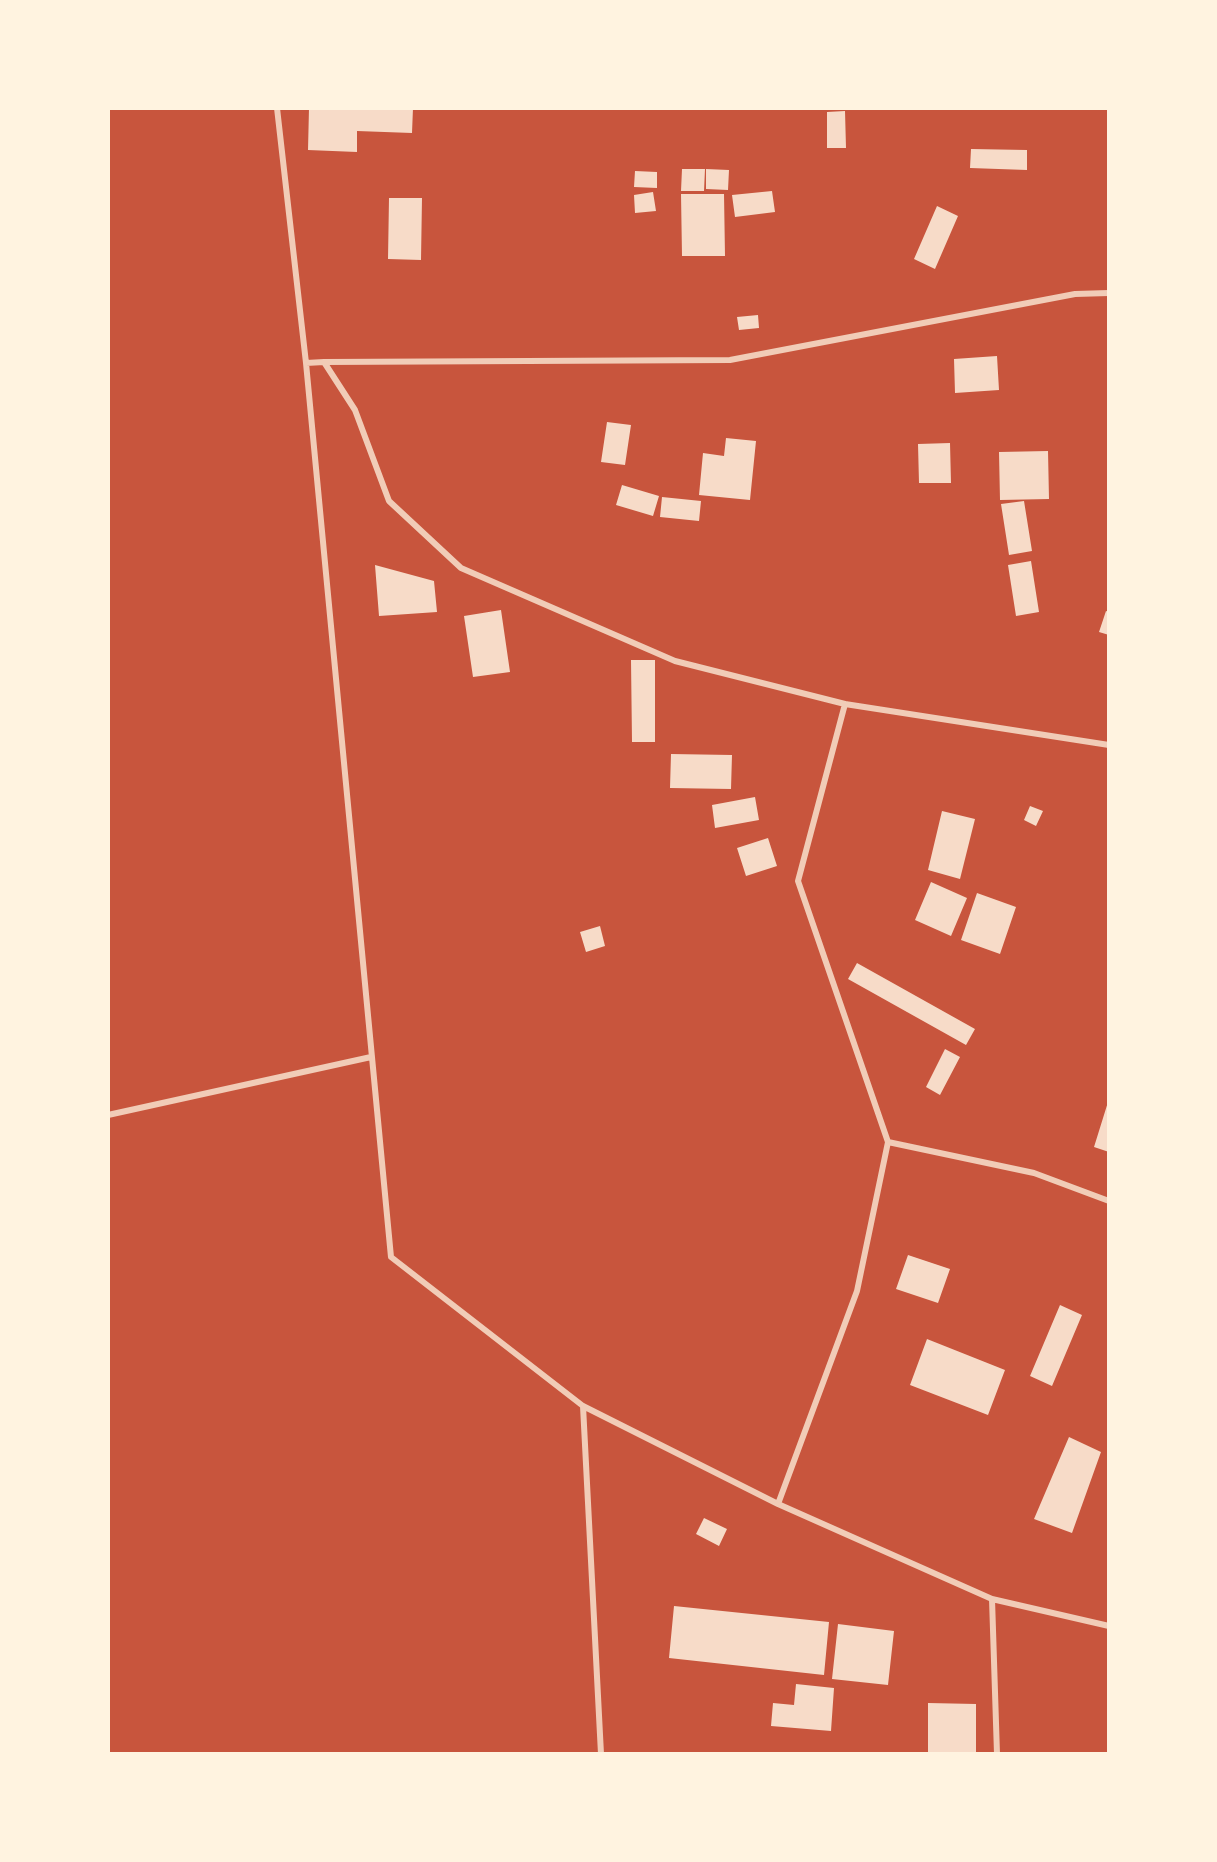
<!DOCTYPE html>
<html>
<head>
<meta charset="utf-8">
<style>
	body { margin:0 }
	#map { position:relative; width:1217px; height:1862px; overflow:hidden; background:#c8553d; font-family:Roboto,sans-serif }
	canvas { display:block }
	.frame { position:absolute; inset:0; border:110px solid #fff3e0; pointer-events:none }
</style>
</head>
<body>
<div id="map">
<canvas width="1217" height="1862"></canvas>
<div class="frame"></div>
</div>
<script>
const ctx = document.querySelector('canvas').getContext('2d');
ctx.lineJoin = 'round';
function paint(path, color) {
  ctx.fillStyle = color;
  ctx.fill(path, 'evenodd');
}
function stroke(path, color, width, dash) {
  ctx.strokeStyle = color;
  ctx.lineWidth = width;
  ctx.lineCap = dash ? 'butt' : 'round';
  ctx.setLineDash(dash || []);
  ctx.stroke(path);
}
const building = new Path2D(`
	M309 108H413L412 133 357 131V152L308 150Z
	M845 111 846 148H827V112Z
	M971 149 1027 150V170L970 168Z
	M682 169H705L704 191H681Z
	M706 169 729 170 728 190 706 189Z
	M635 171 657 172V188L634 187Z
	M772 191 775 212 735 217 732 195Z
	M653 192 656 211 635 213 634 195Z
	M681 194H724L725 256H682Z
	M389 198H422L421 260 388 259Z
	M937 206 958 216 935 269 914 259Z
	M758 315 759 328 739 330 737 317Z
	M997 356 999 390 955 393 954 359Z
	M607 422 631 425 625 465 601 462Z
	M726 438 756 441 750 500 699 495 703 453 724 456Z
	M950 443 951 483H919L918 444Z
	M1048 451 1049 499 1000 500 999 452Z
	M622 485 659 496 653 516 616 505Z
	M662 497 701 501 699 521 660 517Z
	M1024 501 1032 551 1009 555 1001 504Z
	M1031 561 1039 612 1016 616 1008 565Z
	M375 565 434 581 437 612 379 616Z
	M501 610 510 672 473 677 464 616Z
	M1106 611 1109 612V635L1099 632Z
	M631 660H655V742H632Z
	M671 754 732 755 731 789 670 788Z
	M755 797 759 820 715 828 712 805Z
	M1030 806 1043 811 1036 826 1024 820Z
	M942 811 975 819 960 879 928 870Z
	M768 838 777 866 746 876 737 848Z
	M931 882 967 898 951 936 915 920Z
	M977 893 1016 907 1000 954 961 940Z
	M600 926 605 946 586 952 580 932Z
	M857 963 975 1029 966 1045 848 979Z
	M945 1049 960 1057 940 1095 926 1087Z
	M1108 1102H1109V1152L1094 1147Z
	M908 1255 950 1269 938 1303 896 1289Z
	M1060 1305 1082 1315 1052 1386 1030 1376Z
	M927 1339 1005 1370 988 1415 910 1385Z
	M1069 1437 1101 1452 1072 1533 1034 1519Z
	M704 1518 727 1529 719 1546 696 1534Z
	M674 1606 829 1622 824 1675 669 1658Z
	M838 1624 894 1631 888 1685 832 1679Z
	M796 1684 834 1688 831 1731 771 1726 773 1703 794 1705Z
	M928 1703 976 1704V1754H928Z`);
const minor = new Path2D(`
	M277 108 306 363 391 1257 583 1406 778 1504 992 1599 1109 1626
	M324 362 730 360 1075 294 1109 293
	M306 363 324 362 355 410 389 501 461 568 675 661 845 704 1109 745
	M108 1115 371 1057
	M888 1142 1034 1173 1109 1201
	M583 1406 601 1754
	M778 1504 857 1291 888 1142 798 881 845 704
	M992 1599 997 1754`);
paint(building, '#f7dbc8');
stroke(minor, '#f1ccb7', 6);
</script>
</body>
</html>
